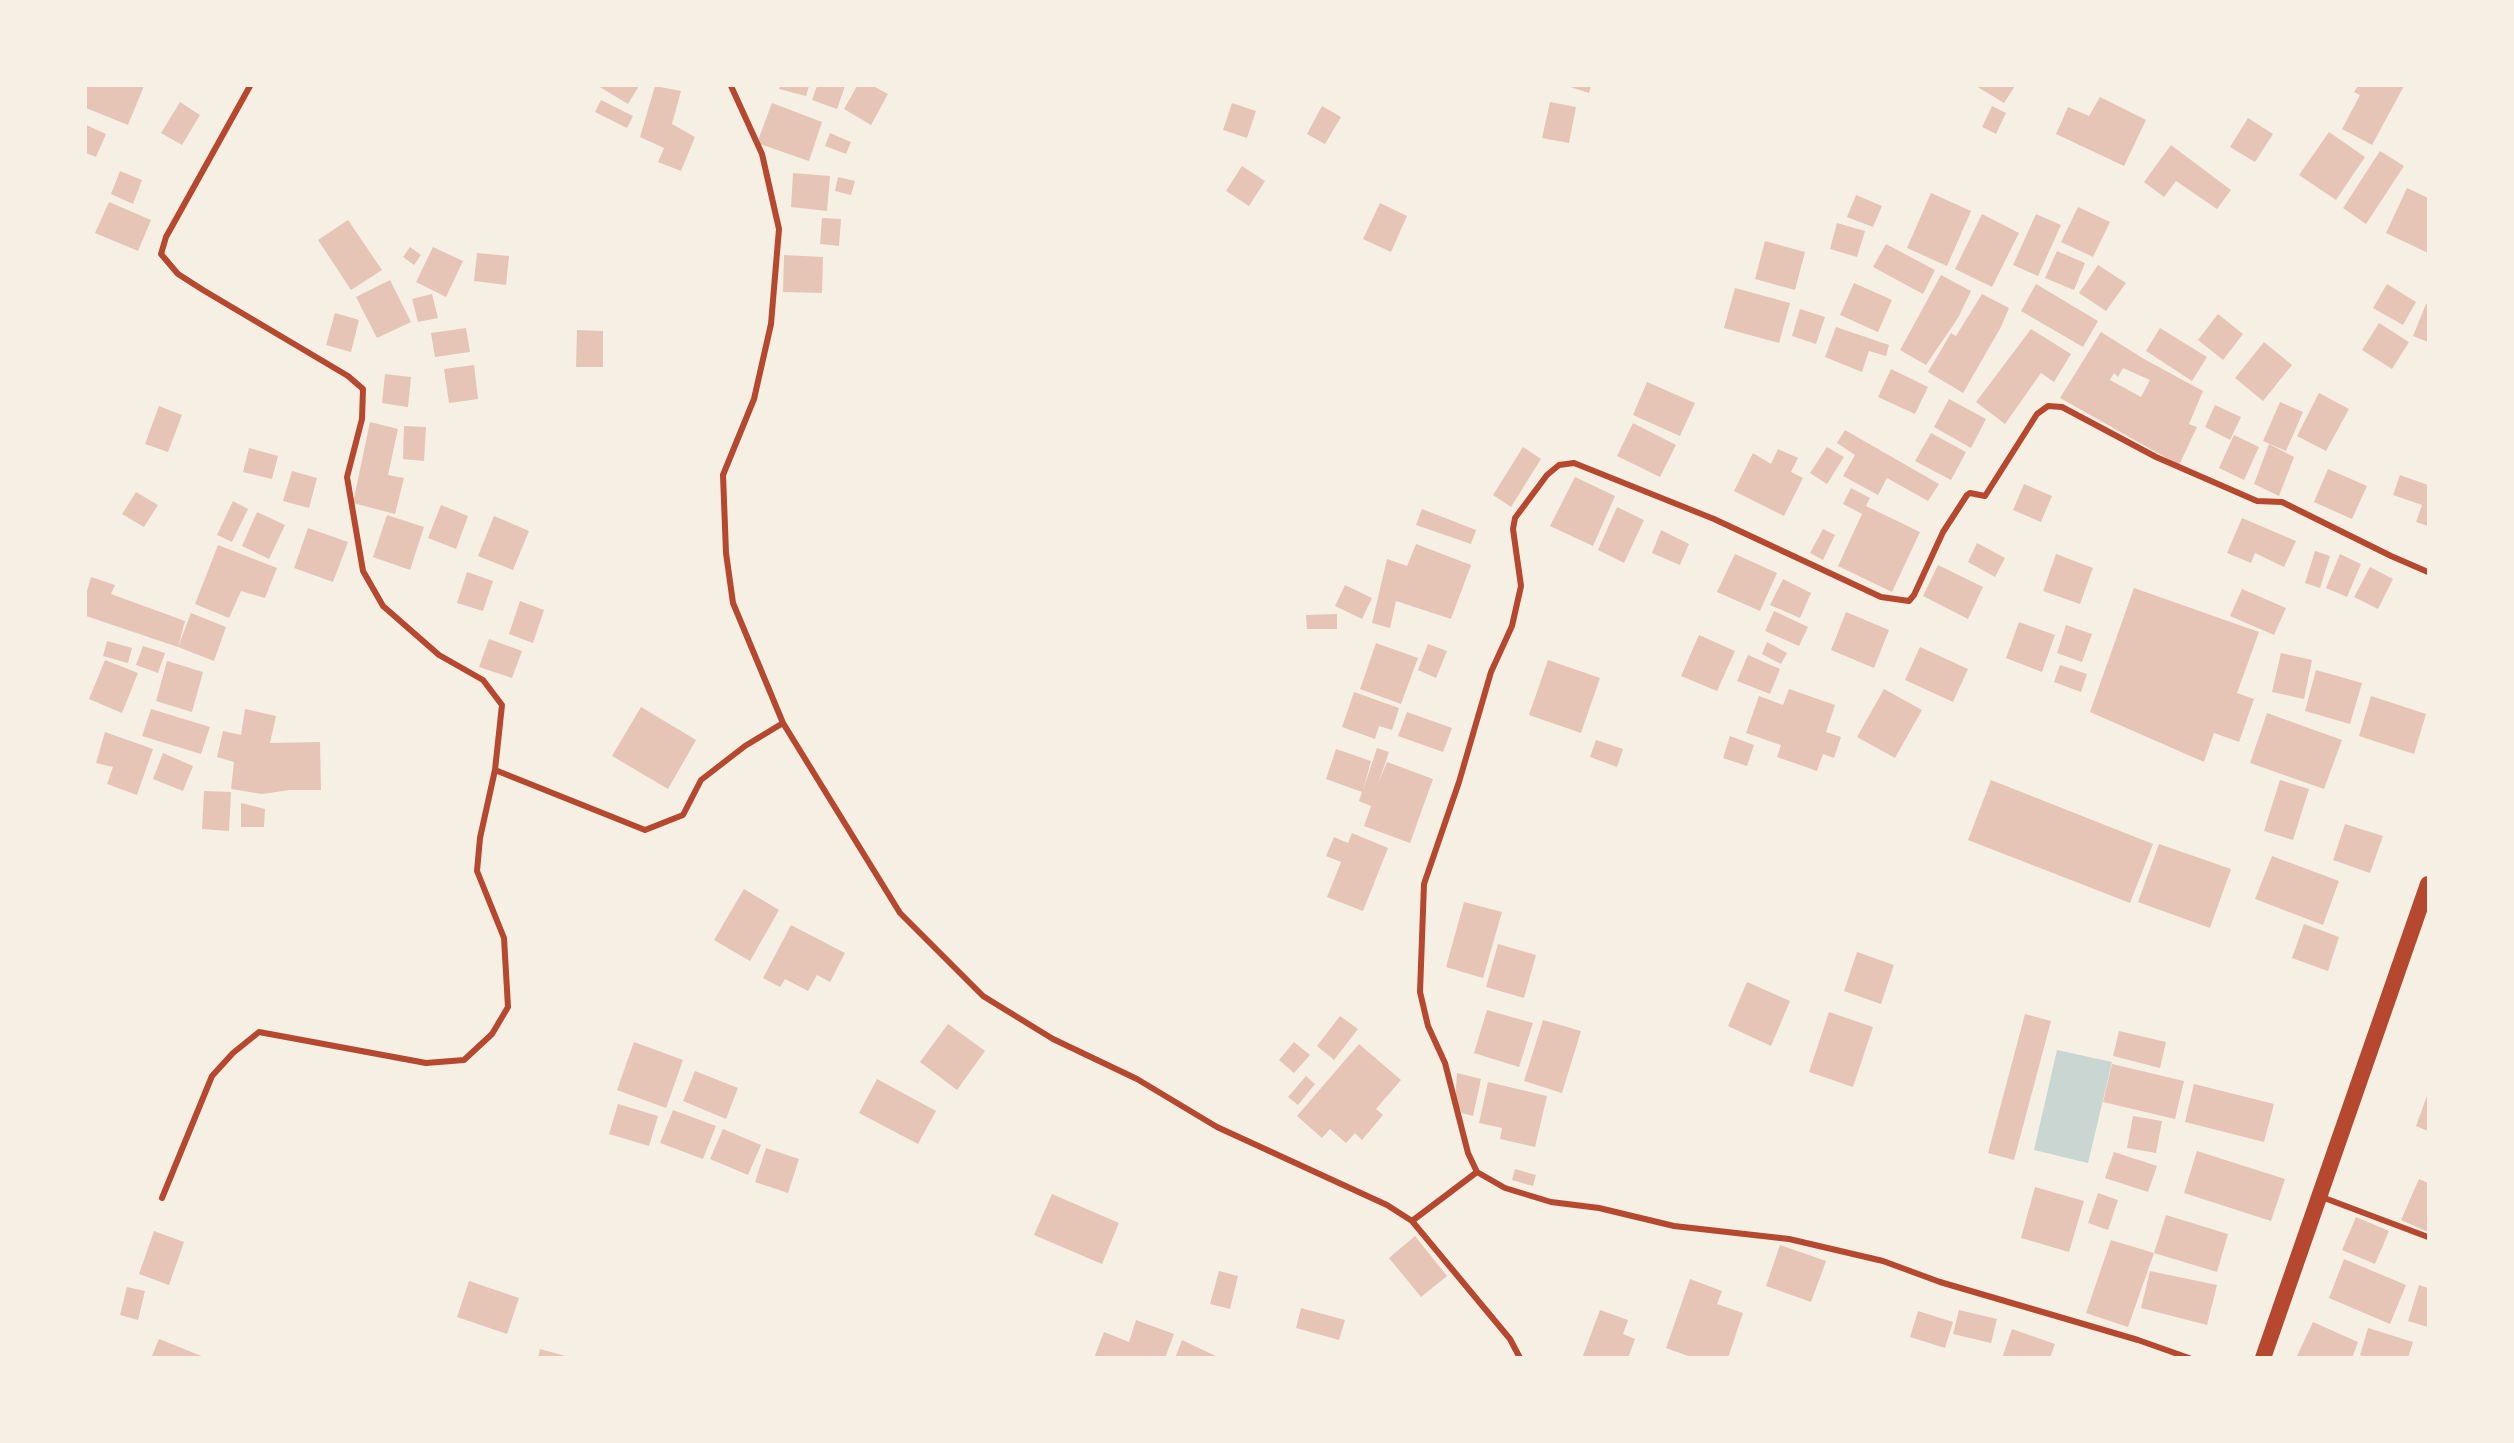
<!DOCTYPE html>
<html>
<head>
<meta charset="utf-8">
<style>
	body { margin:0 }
	#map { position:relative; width:2514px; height:1443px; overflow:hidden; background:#f6efe4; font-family:"Noto Serif",serif }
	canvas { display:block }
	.frame { position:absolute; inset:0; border:87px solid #f6efe4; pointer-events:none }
</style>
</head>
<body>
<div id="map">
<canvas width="2514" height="1443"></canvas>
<div class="frame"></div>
</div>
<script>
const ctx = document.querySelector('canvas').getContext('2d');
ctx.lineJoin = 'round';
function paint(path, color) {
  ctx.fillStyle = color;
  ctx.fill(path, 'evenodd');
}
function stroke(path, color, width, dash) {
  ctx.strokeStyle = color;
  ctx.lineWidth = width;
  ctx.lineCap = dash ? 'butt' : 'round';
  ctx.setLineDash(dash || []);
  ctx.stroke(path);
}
const water = new Path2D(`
	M2057 1050 2112 1062 2088 1163 2034 1150Z`);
const building = new Path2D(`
	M86 86H144L128 125 86 108Z
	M598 86H639L628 104Z
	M655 86 681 91 672 124 695 137 681 171 658 162 664 148 640 137Z
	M780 86H809L806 96 779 89Z
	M817 86H845L837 109 812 100Z
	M857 86H873L888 94 871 125 844 109Z
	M1567 86H1591L1589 93Z
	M1976 86H2015L2004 103Z
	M2358 86H2404L2372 145 2342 129 2360 95 2354 92Z
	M2100 97 2146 120 2124 166 2056 134 2068 107 2089 116Z
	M601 100 633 116 627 128 595 112Z
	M180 102 200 115 182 145 161 133Z
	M1550 102 1576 107 1569 143 1542 138Z
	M772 103 822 122 809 161 757 143Z
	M1232 103 1256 111 1247 138 1223 130Z
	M1322 106 1341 117 1325 144 1307 134Z
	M1992 106 2006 113 1996 134 1982 127Z
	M2248 118 2273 134 2255 162 2230 147Z
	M86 125 106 134 96 157 86 153Z
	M2329 132 2365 157 2336 200 2299 175Z
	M830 133 851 142 846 154 825 146Z
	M2171 145 2231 190 2217 209 2176 181 2164 197 2144 182Z
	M2380 151 2404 166 2366 224 2343 208Z
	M1242 166 1265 181 1249 206 1226 191Z
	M120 171 142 180 133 204 111 194Z
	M793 173 830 176 827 211 791 207Z
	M838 177 855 181 851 195 835 191Z
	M2407 188 2428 198V253L2386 233Z
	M1931 193 1971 211 1947 266 1907 248Z
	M1856 195 1882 206 1873 227 1847 217Z
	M109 202 151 220 138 251 95 233Z
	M1380 203 1407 216 1391 252 1363 239Z
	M2078 207 2110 222 2093 257 2061 242Z
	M1982 214 2019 233 1992 287 1955 269Z
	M2036 214 2061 225 2038 276 2013 265Z
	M822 218 841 219 839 246 820 244Z
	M348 220 382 270 351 290 318 240Z
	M1837 223 1865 231 1857 257 1830 249Z
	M1765 241 1805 252 1795 290 1755 279Z
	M1886 244 1935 270 1923 294 1873 267Z
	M410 247 421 255 414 265 403 257Z
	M433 247 463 261 446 297 416 282Z
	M2057 251 2085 263 2074 290 2045 278Z
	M477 253 509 256 506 285 474 281Z
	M784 255 823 257 822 293 783 292Z
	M2098 265 2126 283 2106 311 2079 293Z
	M1941 275 1971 291 1958 318 1926 365 1900 350Z
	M390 280 411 322 377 338 356 297Z
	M1854 283 1892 300 1878 332 1840 315Z
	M2036 284 2098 321 2083 347 2021 311Z
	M2387 284 2416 302 2403 325 2373 308Z
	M1735 288 1790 303 1779 343 1724 328Z
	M432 294 438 318 418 322 412 299Z
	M1982 294 2009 308 2001 327 1963 393 1928 372 1951 333 1956 336Z
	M2426 304 2428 305V342L2413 336Z
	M1800 309 1825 317 1816 344 1792 336Z
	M335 313 359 320 351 352 326 345Z
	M2218 314 2243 334 2223 360 2198 340Z
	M2379 323 2409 342 2392 369 2362 350Z
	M1836 327 1889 345 1886 356 1869 351 1862 372 1825 357Z
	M466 328 470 352 435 357 431 333Z
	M2160 328 2207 357 2192 381 2146 351Z
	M2031 329 2071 354 2054 382 2041 373 2005 424 1976 402Z
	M577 330 603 331V367H576Z
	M2101 332 2144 359 2203 391 2189 424 2197 427 2179 465 2060 398ZM2123 368 2150 380 2141 397 2110 380 2114 373 2118 377Z
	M2264 342 2292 365 2263 401 2235 378Z
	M474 365 478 399 449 403 444 369Z
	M1891 369 1928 387 1915 414 1878 397Z
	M385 374 411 377 408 407 382 403Z
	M1647 382 1695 403 1680 436 1633 415Z
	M2319 393 2349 409 2326 451 2297 436Z
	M1949 399 1986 419 1971 448 1934 427Z
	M2280 402 2303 412 2286 451 2263 441Z
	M2215 405 2241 417 2230 440 2205 427Z
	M159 406 182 415 168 452 145 444Z
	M370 422 398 429 388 475 404 478 395 514 353 503Z
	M1633 423 1676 445 1660 477 1617 456Z
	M404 426 426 427 424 461 403 459Z
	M1845 430 1939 484 1928 501 1887 478 1878 495 1843 476 1855 455 1837 443Z
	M1931 433 1966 452 1951 480 1915 461Z
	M2234 435 2259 447 2244 480 2219 468Z
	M2269 444 2294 457 2279 496 2254 484Z
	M1523 447 1541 459 1511 507 1493 495Z
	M1827 447 1844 457 1827 484 1810 473Z
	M249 448 278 456 272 479 243 472Z
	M1778 449 1798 458 1791 472 1803 478 1784 516 1734 491 1753 453 1771 464Z
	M2328 469 2367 486 2352 519 2314 502Z
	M292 471 317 478 309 508 283 501Z
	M2400 475 2428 485V526L2416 522 2422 505 2393 495Z
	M1575 477 1615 496 1593 546 1550 526Z
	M2024 484 2052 496 2041 522 2013 510Z
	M1851 488 1870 498 1866 506 1920 532 1892 592 1838 566 1862 514 1843 504Z
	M136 492 158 505 144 527 122 514Z
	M233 501 248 509 232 542 217 535Z
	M441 505 468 516 456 549 428 538Z
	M1617 507 1644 520 1624 563 1598 550Z
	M1422 509 1476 530 1471 544 1416 525Z
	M257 512 285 525 269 559 242 546Z
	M387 515 424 527 410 570 373 557Z
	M494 516 529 531 513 570 478 556Z
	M2242 518 2296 541 2284 567 2255 553 2251 563 2227 553Z
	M308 528 348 542 333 582 294 568Z
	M1823 529 1835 535 1823 560 1810 553Z
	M1661 530 1689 544 1680 565 1652 553Z
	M1977 543 2005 558 1995 577 1968 562Z
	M1416 544 1471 565 1451 619 1396 601 1390 628 1372 623 1387 559 1407 566Z
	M218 545 277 568 265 598 241 591 229 618 195 604Z
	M2315 551 2330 556 2320 588 2305 583Z
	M1735 554 1777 573 1760 611 1717 592Z
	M2056 554 2093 568 2080 604 2043 591Z
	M2340 554 2361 564 2347 597 2326 588Z
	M1938 565 1983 587 1968 619 1923 596Z
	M2370 567 2393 579 2378 609 2354 597Z
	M467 572 493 581 483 611 457 603Z
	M91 577 115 585 111 594 185 621 178 647 86 616V594Z
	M1783 579 1811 593 1800 618 1770 605Z
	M1345 585 1372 598 1362 619 1335 606Z
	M2134 588 2259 632 2237 693 2254 699 2239 742 2214 733 2204 762 2090 712Z
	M2242 589 2286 608 2274 635 2230 616Z
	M520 601 544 610 533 643 509 634Z
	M1774 611 1808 627 1799 646 1765 631Z
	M1846 612 1889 630 1874 668 1831 650Z
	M191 613 226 627 214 661 178 647Z
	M1337 614V629H1307L1306 615Z
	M2019 622 2055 635 2042 672 2006 658Z
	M2066 625 2092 634 2082 662 2057 653Z
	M1699 635 1735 651 1717 691 1681 676Z
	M489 639 522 651 512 678 479 667Z
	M107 641 132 648 128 663 103 656Z
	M1767 642 1787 653 1781 664 1762 654Z
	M1376 643 1418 658 1401 704 1360 689Z
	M1428 644 1447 651 1436 678 1418 670Z
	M143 646 165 653 158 673 136 665Z
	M1920 647 1968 669 1953 702 1905 680Z
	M2281 653 2312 660 2304 699 2272 692Z
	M1748 655 1780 669 1770 694 1737 681Z
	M105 660 138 673 122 713 89 699Z
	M1548 660 1600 678 1581 733 1529 715Z
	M167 661 203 672 192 712 156 701Z
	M2060 665 2087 674 2081 692 2054 682Z
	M2316 670 2362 683 2350 724 2305 711Z
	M1789 689 1835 705 1826 732 1841 737 1834 758 1823 754 1817 771 1777 757 1781 745 1746 733 1759 696 1783 705Z
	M1884 689 1922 710 1895 758 1857 737Z
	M1354 692 1399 708 1392 730 1379 726 1375 739 1342 727Z
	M2371 696 2426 714 2414 754 2359 736Z
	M641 707 696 740 668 789 612 756Z
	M151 709 210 727 201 754 142 736Z
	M245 709 276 716 270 743 320 742 321 790H290L262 794 231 789 234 762 217 757 223 731 241 735Z
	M1407 712 1452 728 1443 752 1398 736Z
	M2267 713 2342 740 2324 789 2250 763Z
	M105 732 153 749 137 795 107 784 113 767 96 763Z
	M1730 736 1754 745 1747 766 1723 758Z
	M1596 740 1623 749 1617 767 1590 757Z
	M1377 748 1389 752 1378 784 1387 762 1433 779 1410 843 1364 826 1371 806 1359 801 1362 792 1326 779 1336 749 1371 761 1363 790Z
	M163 753 193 766 183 791 153 779Z
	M1991 780 2153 844 2130 903 1968 840Z
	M2280 780 2309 789 2293 840 2264 831Z
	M204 791 231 792 229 831 202 829Z
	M241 803 265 809 264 827H241Z
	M2345 824 2383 836 2370 873 2333 860Z
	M1352 833 1388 848 1363 911 1327 897 1341 862 1326 856 1334 837 1348 843Z
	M2159 844 2231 869 2210 928 2138 902Z
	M2272 856 2339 881 2323 925 2255 899Z
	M744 889 779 910 750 961 714 940Z
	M1464 902 1502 912 1483 978 1446 967Z
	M2304 924 2339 937 2328 971 2292 958Z
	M791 925 845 953 830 982 817 975 808 991 785 979 780 987 763 978Z
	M1498 944 1536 955 1524 998 1486 987Z
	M1857 952 1894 965 1881 1004 1844 991Z
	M1747 982 1790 1001 1771 1046 1728 1026Z
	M1487 1010 1533 1023 1519 1067 1474 1053Z
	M1829 1012 1873 1027 1853 1087 1809 1072Z
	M2025 1014 2051 1021 2014 1160 1988 1153Z
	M1340 1016 1358 1029 1334 1060 1317 1046Z
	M1543 1020 1581 1031 1562 1093 1524 1081Z
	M948 1024 985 1051 957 1090 920 1062Z
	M2119 1031 2166 1042 2160 1068 2113 1056Z
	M634 1042 683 1060 666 1108 617 1090Z
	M1294 1042 1310 1055 1294 1073 1279 1060Z
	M1359 1044 1401 1080 1376 1109 1383 1115 1362 1140 1355 1133 1346 1143 1330 1129 1322 1138 1297 1116Z
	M2112 1064 2184 1081 2175 1119 2103 1102Z
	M695 1071 738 1088 726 1119 683 1101Z
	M1457 1073 1481 1079 1473 1116 1462 1113 1455 1101Z
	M1306 1076 1315 1084 1298 1105 1288 1097Z
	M877 1079 936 1111 918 1144 859 1113Z
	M1488 1082 1547 1096 1535 1147 1500 1139 1502 1128 1479 1123Z
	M2194 1084 2274 1104 2264 1142 2185 1122Z
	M2428 1093V1131L2416 1126Z
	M618 1104 658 1116 649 1146 609 1134Z
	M673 1110 716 1126 703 1159 660 1143Z
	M2133 1116 2162 1121 2156 1153 2127 1148Z
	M723 1129 761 1145 748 1175 710 1159Z
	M766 1148 799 1159 788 1193 755 1182Z
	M2197 1151 2285 1179 2271 1221 2184 1193Z
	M2114 1152 2157 1166 2148 1192 2105 1178Z
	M1515 1169 1536 1175 1533 1186 1512 1180Z
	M2419 1179 2428 1183V1232L2401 1220Z
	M2035 1187 2084 1201 2069 1252 2021 1238Z
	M2098 1193 2118 1200 2108 1230 2088 1223Z
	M1052 1194 1119 1223 1102 1264 1034 1235Z
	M2166 1215 2228 1234 2217 1272 2154 1253Z
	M2356 1217 2389 1231 2375 1264 2342 1250Z
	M154 1231 184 1242 169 1285 139 1274Z
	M1415 1236 1447 1276 1421 1297 1389 1258Z
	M2111 1240 2154 1253 2128 1327 2086 1313Z
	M1780 1245 1826 1261 1811 1302 1766 1286Z
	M2344 1259 2406 1285 2390 1324 2329 1298Z
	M1219 1271 1238 1276 1230 1309 1210 1304Z
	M2150 1271 2217 1285 2207 1325 2141 1308Z
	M1690 1279 1722 1291 1717 1304 1743 1313 1728 1358H1694L1666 1348Z
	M469 1281 519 1298 507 1334 457 1317Z
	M2419 1285 2428 1288V1327L2408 1321Z
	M127 1287 145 1291 138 1320 120 1315Z
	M1301 1308 1345 1320 1339 1340 1296 1328Z
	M1600 1310 1628 1320 1623 1334 1635 1339 1628 1358H1582Z
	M1959 1310 1997 1319 1991 1343 1953 1334Z
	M1918 1311 1953 1322 1945 1348 1910 1337Z
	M1136 1320 1174 1334 1165 1358H1094L1104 1332 1129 1342Z
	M2313 1322 2358 1342 2352 1358H2296Z
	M2368 1328 2413 1342 2408 1358H2367L2360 1355Z
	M2012 1329 2055 1344 2050 1358H2002Z
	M159 1339 204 1357V1358H151Z
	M1182 1340 1220 1358H1175Z
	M540 1349 569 1357 568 1358H538Z`);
const minor = new Path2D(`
	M731 86 762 154 779 229 771 324 754 399 723 475 726 553 733 603 783 723 900 913 983 996 1053 1039 1137 1079 1217 1127 1387 1205 1412 1221 1510 1339 1520 1358
	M495 770 645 830 683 815 701 780 745 746 783 723
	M1477 1172 1468 1153 1445 1063 1428 1026 1420 992 1424 884 1459 782 1491 672 1512 626 1521 586 1513 529 1515 518 1547 475 1559 465 1574 463 1714 519 1881 597 1909 601 1914 595 1943 532 1967 495 1970 493 1985 496 2037 414 2048 406 2062 407 2156 457 2257 501 2282 502 2391 556 2428 572
	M2319 1196 2428 1237
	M162 1198 212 1076 233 1053 259 1032 426 1063 464 1060 492 1034 508 1007 504 938 477 871 480 838 495 770 502 705 483 680 439 655 383 606 363 571 347 477 362 419 363 389 348 376 203 290 178 274 161 254 166 237 250 86
	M1412 1221 1477 1172 1505 1188 1551 1202 1599 1208 1674 1226 1789 1239 1883 1261 1940 1282 2138 1340 2189 1358`);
const trunk = new Path2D(`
	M2263 1358 2428 884`);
paint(water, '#c9d6d2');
paint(building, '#e6c5b7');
stroke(minor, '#b5482f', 6);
stroke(trunk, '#b5482f', 16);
</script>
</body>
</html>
